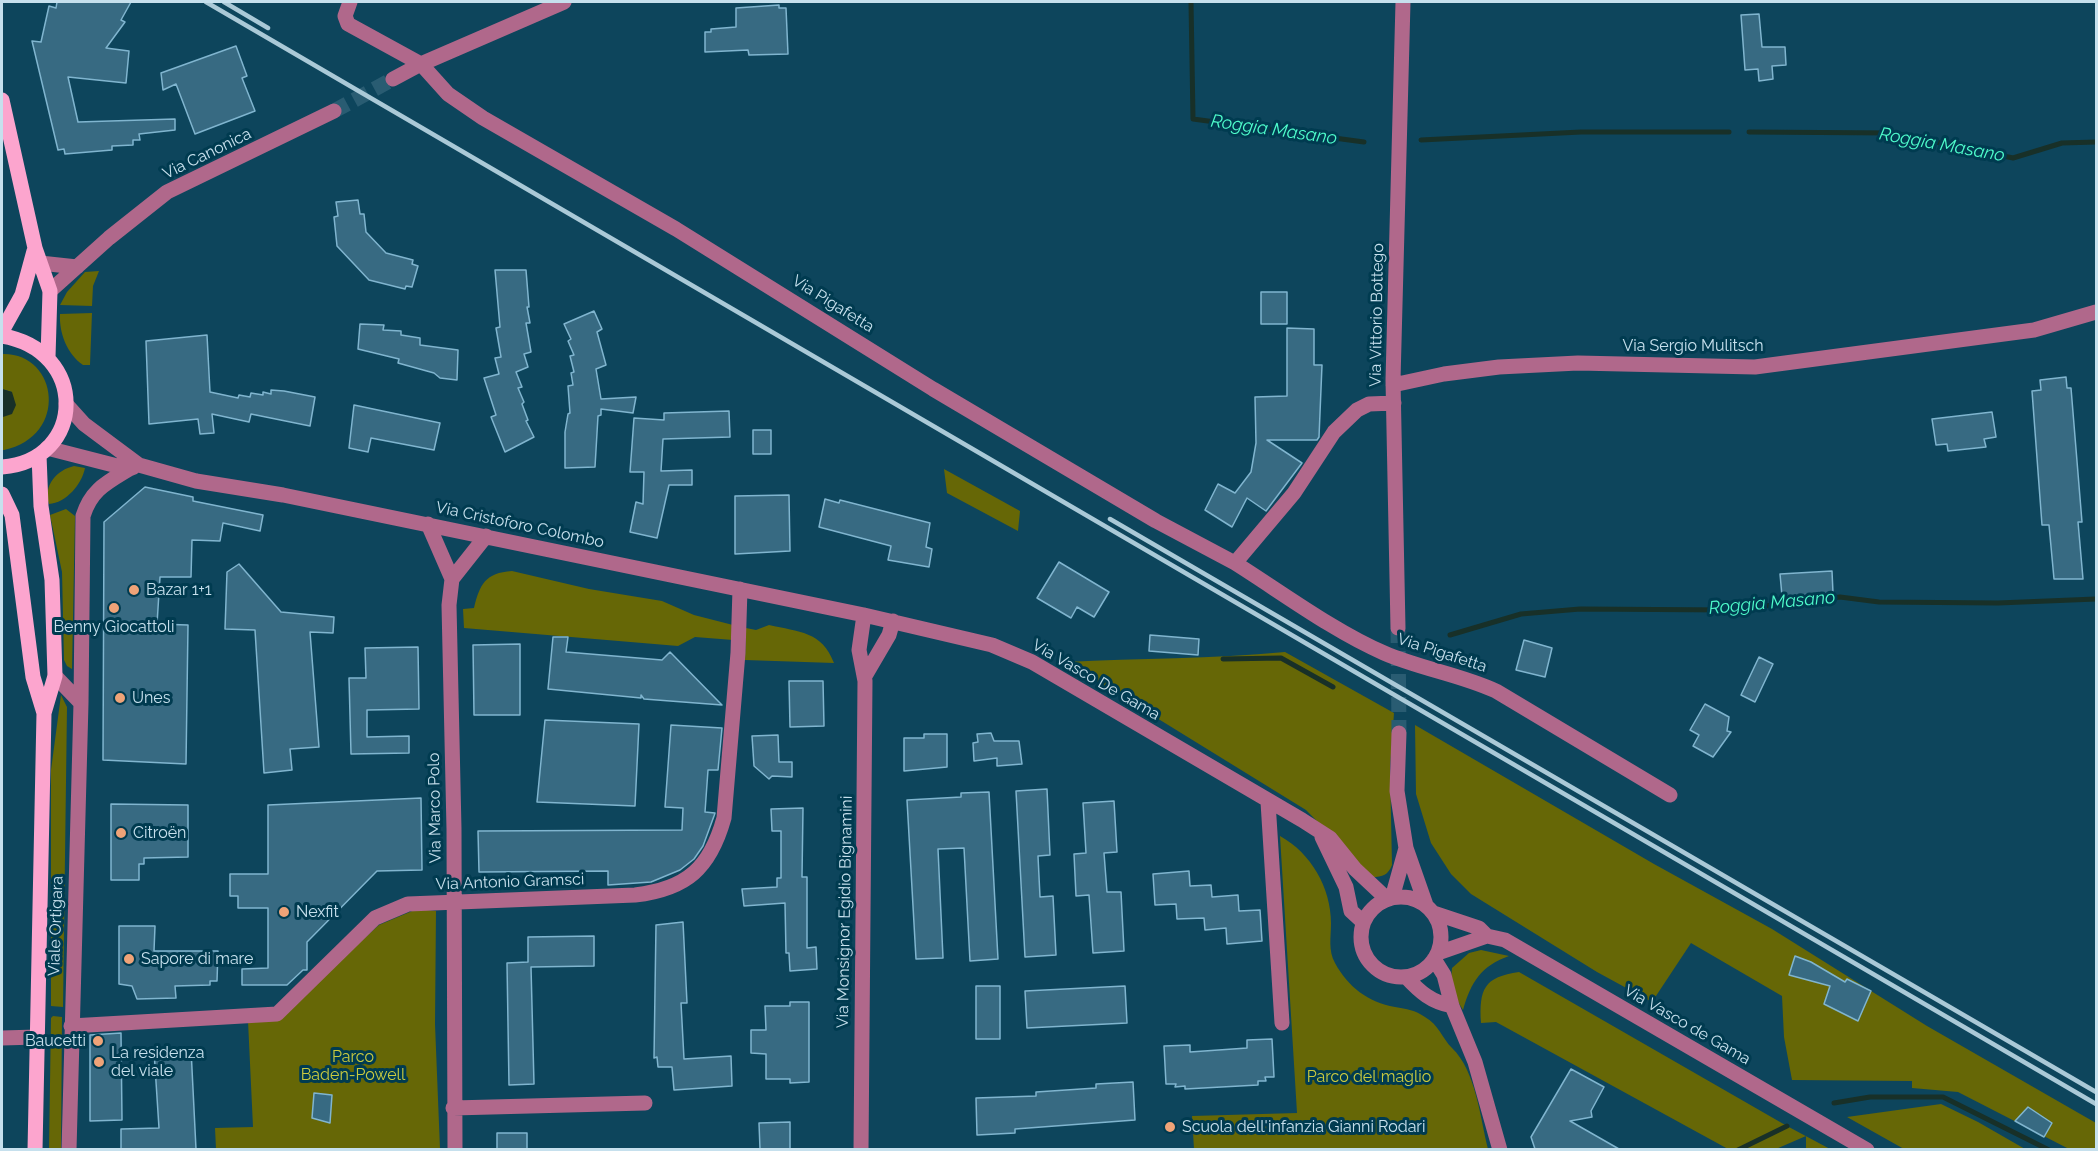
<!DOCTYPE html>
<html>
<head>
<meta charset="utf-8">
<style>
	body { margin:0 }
	#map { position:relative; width:2098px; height:1151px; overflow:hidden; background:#0d455c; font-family:Raleway,sans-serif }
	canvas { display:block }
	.frame { position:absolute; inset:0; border:3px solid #c6e0ed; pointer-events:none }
</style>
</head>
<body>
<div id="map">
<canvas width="2098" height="1151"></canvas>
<div class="frame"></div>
</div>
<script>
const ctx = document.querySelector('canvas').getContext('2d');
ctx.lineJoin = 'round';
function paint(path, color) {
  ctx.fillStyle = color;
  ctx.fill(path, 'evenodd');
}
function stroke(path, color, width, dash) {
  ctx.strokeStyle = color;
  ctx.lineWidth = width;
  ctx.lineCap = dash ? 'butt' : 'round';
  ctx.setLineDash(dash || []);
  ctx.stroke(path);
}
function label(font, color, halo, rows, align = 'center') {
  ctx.font = font + ' Raleway,sans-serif';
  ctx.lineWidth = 6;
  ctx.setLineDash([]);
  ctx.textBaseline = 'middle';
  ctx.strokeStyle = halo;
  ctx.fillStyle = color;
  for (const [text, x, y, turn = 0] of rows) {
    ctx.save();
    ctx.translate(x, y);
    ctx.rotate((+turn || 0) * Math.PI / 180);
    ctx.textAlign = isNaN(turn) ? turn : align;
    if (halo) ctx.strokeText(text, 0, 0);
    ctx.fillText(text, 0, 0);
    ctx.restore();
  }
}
const green = new Path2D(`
	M99 271 93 286 92 306 60 305 67 292 85 272Z
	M92 313 90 365H83C67 354 59 333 60 314Z
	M2 354C58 352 70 436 4 450H2V417L12 392 2 389Z
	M74 466 85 468C82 484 66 503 49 504 43 485 57 470 74 466Z
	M944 469 1020 511 1018 531 947 493Z
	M66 509 75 516 72 669 67 666 64 660 62 572 50 515Z
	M512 571 589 589 662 601 694 615 733 625V640L695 637 678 646 464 628 463 609 474 608C480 584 485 573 512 571Z
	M769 625C799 632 822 631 834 663L745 660 746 628 756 630Z
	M1285 652 1394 713 1390 767 1392 865C1388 875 1383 877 1372 877L1306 810 1066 662C1139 658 1212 659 1285 652Z
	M61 695 67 707 63 1007 51 1006V770Z
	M1415 725 1654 864 1772 929 1927 1026 2096 1123V1149H2069L1958 1092 1912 1088V1081L1792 1080 1784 1037 1782 996 1691 943 1652 1002 1597 972 1471 894 1451 874 1431 843 1416 794Z
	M1280 836C1311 853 1331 888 1331 923 1331 938 1328 950 1335 963 1348 987 1368 1002 1395 1007 1407 1009 1415 1010 1425 1017 1439 1025 1442 1038 1452 1048 1476 1071 1480 1117 1488 1149H1194L1192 1116 1297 1113Z
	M417 909 436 911 435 1024 440 1149H216L215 1128 253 1127 248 1021 258 1022 338 962 379 925Z
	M1481 950 1509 956C1481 966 1471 982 1463 1010 1454 996 1450 985 1452 968L1469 953Z
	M1519 972 1787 1126 1830 1149H1806V1136L1776 1149H1728L1496 1022 1481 1023C1479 989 1484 977 1519 972Z
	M53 1016 62 1017 61 1149H49L51 1018Z
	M1941 1104 1978 1122 2025 1149H1904L1847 1117Z`);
const water = new Path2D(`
	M2 389 12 392 16 405 12 414 3 417Z`);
const stream = new Path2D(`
	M1191 2 1193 119 1364 142
	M1749 132 1892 133 2013 158 2062 143 2096 142
	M1421 140 1581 132H1729
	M1450 635 1521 614 1580 609 1731 610 1840 597 1879 602 1998 603 2096 599
	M1223 659 1281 658 1333 687
	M1834 1103 1870 1097H1943L2049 1150
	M1738 1150 1787 1126`);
const building = new Path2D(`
	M57 2H131L121 20 125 22 106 48 129 51 126 83 68 77 78 122 175 119V130L139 134 140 140H133V145L112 146V150L65 154 64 149 58 150 32 41 41 42 49 6 56 8Z
	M779 5V8H786L788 54 749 55 748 50 705 52V32H711V29L736 27V8Z
	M1759 14 1762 47H1785L1786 65 1772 66 1773 79 1759 81 1758 69 1745 70 1741 15Z
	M236 46 247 76 242 78 255 111 195 134 176 84 163 90 161 73Z
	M358 200 360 214H364L366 232 386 253 413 260 412 264 418 266 412 287 406 286 405 289 369 280 337 246 334 217 338 216 336 202Z
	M495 270H526L529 307H527L530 323H526L531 352 524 354 528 367 516 372 522 387 518 388 524 402 522 404 528 420 526 421 534 437 505 452 491 417 496 415 484 378 499 374 495 358 501 357 496 328 500 327Z
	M1261 292H1287V324H1261Z
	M594 311 602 329 597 332 606 365 596 369 601 399 636 397 633 413 601 409V415L598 416 595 467 565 468V432L568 414 570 413 568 386 573 385 571 373 574 372 570 356 574 355 568 341 571 339 564 324Z
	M360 324 384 325 383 330 401 331V335L420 338V345L458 350 457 380 440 378 434 373 398 363 399 359 358 349Z
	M1287 328 1314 329V365H1322L1319 437 1317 440H1267L1302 463 1266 511 1247 498 1232 527 1205 510 1218 484 1235 493 1251 472 1256 443 1255 397 1287 396Z
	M207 335 210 392 238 398 239 395 250 397 251 393 263 395V392L271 394V390L284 391 315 397 310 426 251 414 249 422 212 414 214 433 200 434 198 419 149 424 146 341Z
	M2066 377 2067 388H2071L2082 522H2078L2083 579H2054L2049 525H2042L2032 391 2041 390 2040 380Z
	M354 405 440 423 434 450 371 438 368 452 349 448Z
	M729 411 730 437 663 439 661 471 692 470V485H669L657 538 630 532 636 502 643 504 644 472H630L634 418 664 420V413Z
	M1992 412 1996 437 1984 439 1986 447 1948 451 1947 444 1936 445 1932 419Z
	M753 430H771V454H753Z
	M145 487 193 497V501L263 515 260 531 223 523 220 541 192 540 191 577H160L157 624 188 625 186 764 103 760 104 522Z
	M789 495 790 551 735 554V496Z
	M825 499 839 503 840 500 930 523 926 547 932 549 929 567 888 560 891 546 819 527Z
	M1059 562 1109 592 1094 617 1077 607 1071 618 1037 598Z
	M239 564 281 612 334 617 333 633 310 632 319 747 290 749 292 770 264 773 255 630 225 629 227 572Z
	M1832 571 1833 593 1782 596 1780 574Z
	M1150 635 1199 639 1198 655 1149 651Z
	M553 637H568L566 652 662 660 670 652 722 705 644 699 641 695V698L548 689Z
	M1524 640 1552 648 1545 677 1516 670Z
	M520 644V715H474L473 645Z
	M418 647 419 709 367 710V737L409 736V753L351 754 349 678H366L365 648Z
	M1759 657 1773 664 1755 702 1741 695Z
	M789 681H823L824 726 790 727Z
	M1705 704 1729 717 1727 731 1731 732 1713 757 1693 746 1699 735 1690 730Z
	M545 720 639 724 635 806 537 802Z
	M671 725 722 728 718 770H708L705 812 715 813 714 816 703 846 694 859 680 870 651 882 608 885V871L479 872 478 831 682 830 683 808 665 807Z
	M991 733 994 741H1019L1022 764 997 766V758L974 761 973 743 978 742 977 734Z
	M924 734H947V767L904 771V738H924Z
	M778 735 779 762H792V777L772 776 769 779 754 766 752 736Z
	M1047 789 1050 855 1038 856 1040 897 1053 896 1056 955 1025 957 1016 791Z
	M989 792 998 959 970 961 964 848 938 849 943 958 916 959 907 800 961 797V793Z
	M421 798 422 870 377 871 307 942V970H303L287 985H242V969L268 968V908H238V896H230V874H268V805Z
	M1114 801 1117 852 1104 853 1107 892H1121L1124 951 1093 953 1089 895 1076 896 1074 854 1086 853 1083 803Z
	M111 804 188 805V857L144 858V864H139V880H111Z
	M803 808 802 877H807V948L816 947 817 969 790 971 789 953H786L785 903 744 906 742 889 777 887V878H781V831H772L771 809Z
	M1189 871 1190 886 1211 885 1212 897 1238 895 1239 911 1260 910 1262 941 1227 944 1226 928 1205 930 1204 918 1177 919 1176 904 1155 905 1153 874Z
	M683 922 687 1003H681L684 1059 731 1056 732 1086 674 1090 672 1067H658L657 1057 654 1058 656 925Z
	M119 926H155L154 951H218L217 981H210V985L175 986 176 998 137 999 132 986 119 984Z
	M594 936V966L531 967 534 1084 509 1085 507 963 528 962V937Z
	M1795 956 1811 962 1845 982 1847 979 1871 991 1858 1021 1824 1004 1830 986 1789 975Z
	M976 986H1000V1039H976Z
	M1125 986 1127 1023 1027 1028 1025 991Z
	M790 1002H809V1082L790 1083V1079H766V1054L751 1053V1030H766L765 1006H790Z
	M121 1033 122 1120 90 1121V1035Z
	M1272 1039 1274 1077H1265L1266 1081H1258V1085L1185 1089V1086L1175 1087 1176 1084H1166L1164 1046 1190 1045V1052L1247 1048V1040Z
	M191 1049 196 1149H121V1129L159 1128 154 1051Z
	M1571 1069 1604 1087 1591 1111 1592 1117 1570 1121 1619 1149H1535L1531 1137Z
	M1133 1082 1135 1120 1015 1129V1133L977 1135 976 1098 1036 1096V1092L1096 1088V1084Z
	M314 1093 332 1095 330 1123 312 1118Z
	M2028 1107 2052 1123 2044 1137 2015 1121Z
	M790 1122V1149H760L759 1123Z
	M497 1133H527V1149H497Z`);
const minorTunnel = new Path2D(`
	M334 111 393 79
	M1398 628 1399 733`);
const minor = new Path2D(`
	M350 2 345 16 348 24 421 64 448 94 483 118 676 229 933 389 1156 521 1235 563
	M393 79 421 64 564 2
	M40 263 77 267
	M50 291 109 238 167 192 334 111
	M1393 385 1444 374 1499 367 1578 363 1755 367 2034 330 2096 312
	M1394 403 1369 404 1357 410 1334 432 1294 493 1235 563C1281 592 1335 632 1384 653 1421 669 1459 674 1496 691L1670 795
	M66 404 84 424 139 465 196 481 283 495 864 615 992 645 1032 662 1302 820 1330 838 1355 869 1387 899
	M47 448 129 469 134 467
	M428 524 452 579 449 605 454 829 455 1150
	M452 579 486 536
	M1398 628 1393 380 1403 2
	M55 676 81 703
	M865 676 889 635 893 621
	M1399 733 1397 791 1406 848 1426 905
	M1268 802 1282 1023
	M1322 837 1346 887 1351 911 1363 922
	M1361 937a40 40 0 1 1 80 0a40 40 0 1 1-80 0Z
	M1392 898 1406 848
	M1434 913 1479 928 1487 936
	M1438 953 1487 936 1505 940 1867 1150
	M1434 959 1444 975 1452 1006 1475 1062 1500 1150
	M1406 977C1420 992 1431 1002 1452 1006
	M71 1026 277 1014 375 918 408 904 635 895C687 889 710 868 724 818L738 653 740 589
	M2 1038 37 1037
	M453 1108 645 1103
	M69 1150 81 703 83 516C91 490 106 483 129 469
	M861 1150 865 681 859 650 864 615`);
const major = new Path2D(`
	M2 100 35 248 50 291 48 357
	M2 331 22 295 34 251
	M2 336C88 350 87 460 2 467
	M2 494 12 515 33 677 44 713
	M35 1150 44 713 55 676 52 580 41 506 39 455`);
const rail = new Path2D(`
	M206 2 2096 1104
	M224 2 268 28
	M1110 519 2096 1092`);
const markers = [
	[134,590,6,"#efa378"],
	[114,608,6,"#efa378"],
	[120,698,6,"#efa378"],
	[121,833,6,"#efa378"],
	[284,912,6,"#efa378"],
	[129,959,6,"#efa378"],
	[98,1041,6,"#efa378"],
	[99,1062,6,"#efa378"],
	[1170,1127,6,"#efa378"]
];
const streetNames = [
	["Via Canonica",207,154,-26],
	["Via Pigafetta",833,304,32],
	["Via Vittorio Bottego",1377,315,-89],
	["Via Sergio Mulitsch",1693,346],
	["Via Cristoforo Colombo",520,525,12],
	["Via Pigafetta",1442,653,18],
	["Via Vasco De Gama",1096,680,30],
	["Via Marco Polo",435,808,-91],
	["Via Antonio Gramsci",510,882,-2],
	["Via Monsignor Egidio Bignamini",845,912,-89],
	["Viale Ortigara",56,926,-88],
	["Via Vasco de Gama",1687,1025,30]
];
const poiNames = [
	["Bazar 1+1",146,590],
	["Benny Giocattoli",114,627,"center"],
	["Unes",132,698],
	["Citroën",133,833],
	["Nexfit",296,912],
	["Sapore di mare",141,959],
	["Baucetti",86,1041,"right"],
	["La residenza",111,1053],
	["del viale",111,1071],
	["Scuola dell'infanzia Gianni Rodari",1182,1127]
];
const parkNames = [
	["Parco",353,1057],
	["Baden-Powell",353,1075],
	["Parco del maglio",1369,1077]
];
const waterNames = [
	["Roggia Masano",1274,130,8],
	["Roggia Masano",1942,145,10],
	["Roggia Masano",1772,603,-5]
];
paint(green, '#666706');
paint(water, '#183028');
stroke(stream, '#183028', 5);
paint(building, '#376a82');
stroke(building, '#80b5cf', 1.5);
stroke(minorTunnel, '#295c72', 15, [15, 8]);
stroke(minor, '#b0688b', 15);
stroke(major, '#fca5ce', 15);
stroke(rail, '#aac9d7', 4.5);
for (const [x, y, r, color] of markers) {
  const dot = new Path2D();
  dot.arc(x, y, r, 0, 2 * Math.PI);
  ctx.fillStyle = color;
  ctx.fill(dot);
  stroke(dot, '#003b50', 2);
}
label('16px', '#c6e0ed', '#003b50', streetNames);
label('16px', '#c6e0ed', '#003b50', poiNames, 'left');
label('16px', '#cacb3f', '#003b50', parkNames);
label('italic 18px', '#4efccb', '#003b50', waterNames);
</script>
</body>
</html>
